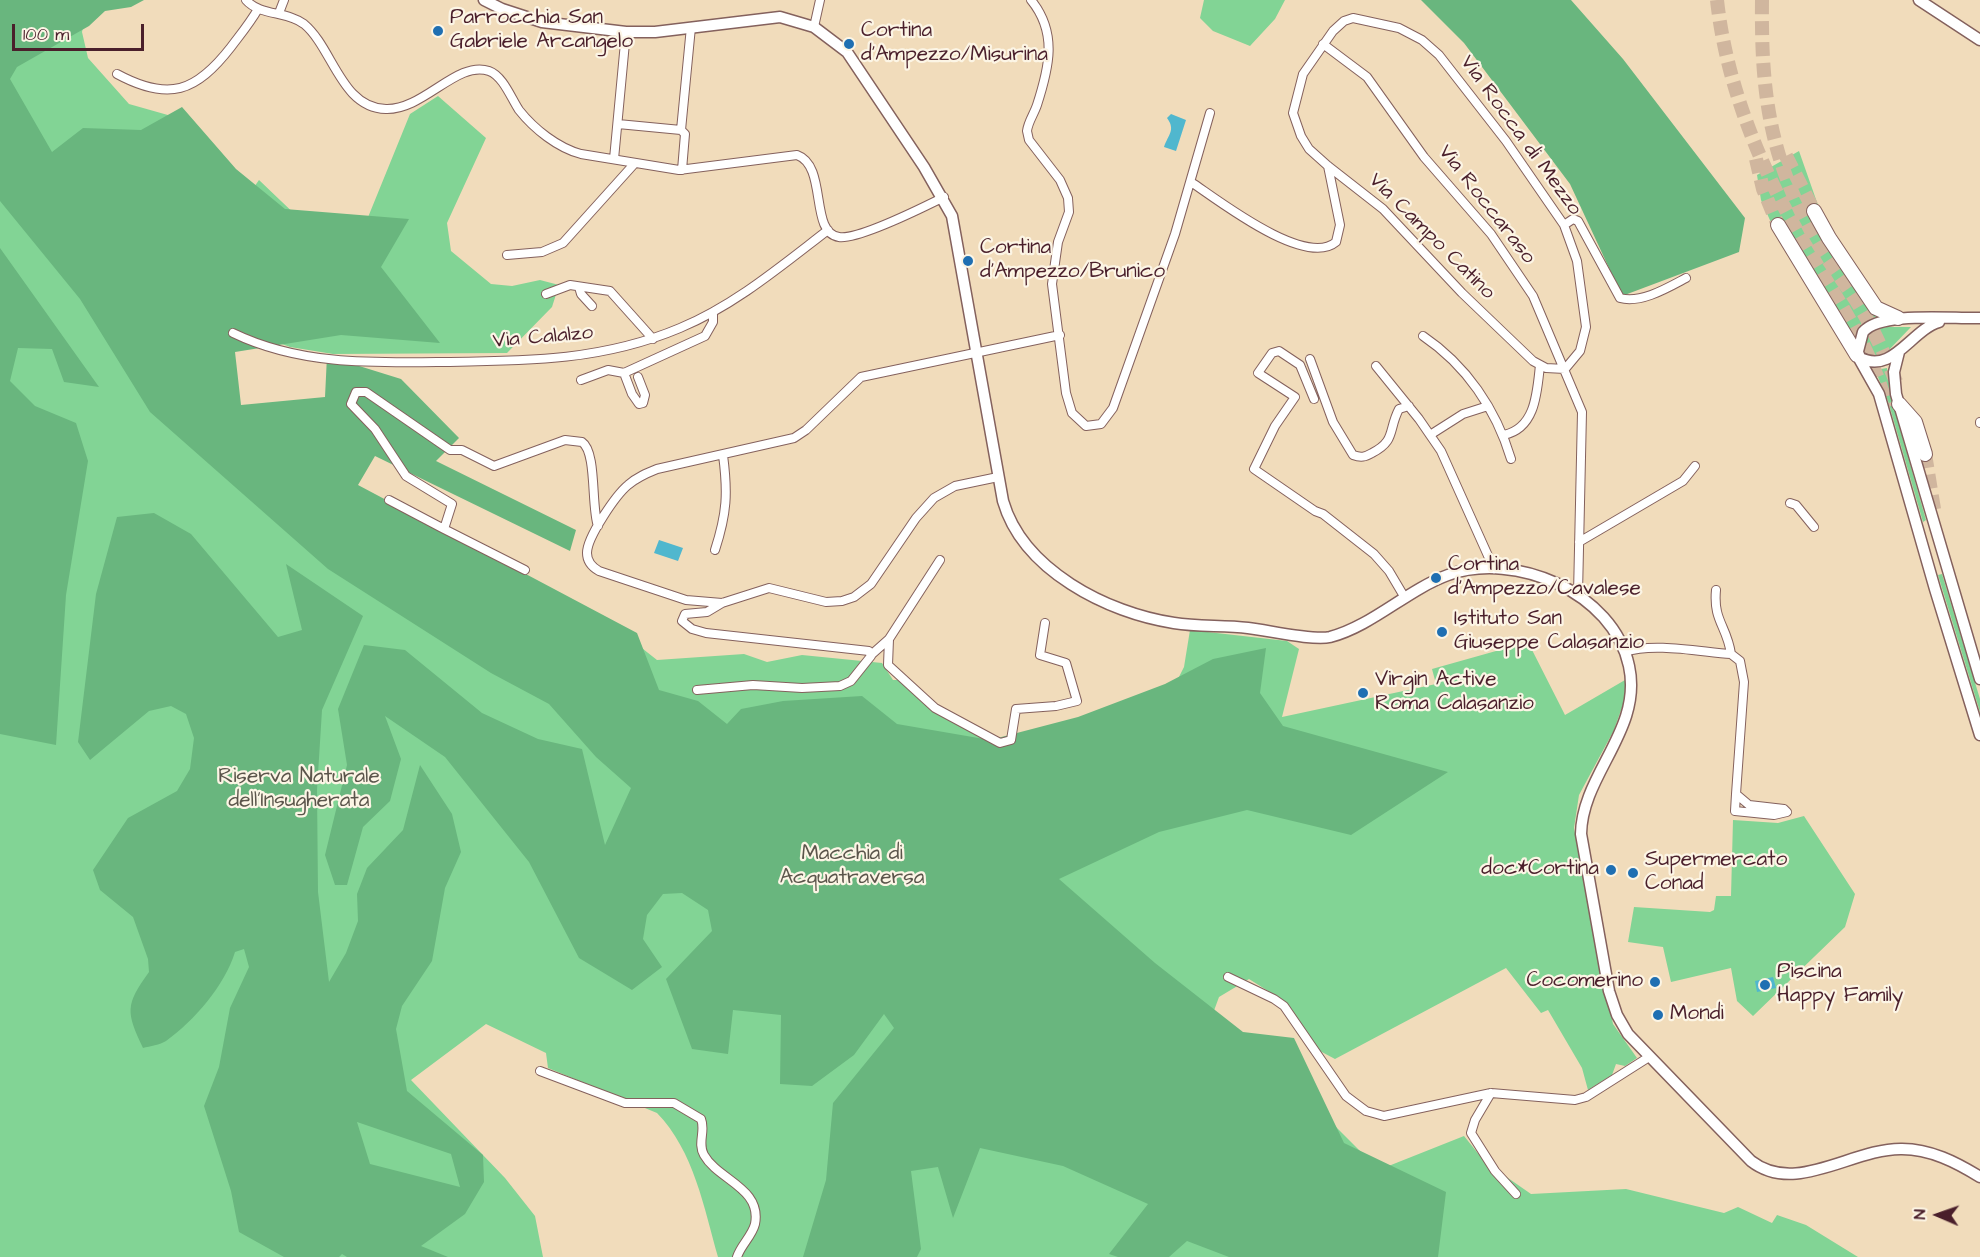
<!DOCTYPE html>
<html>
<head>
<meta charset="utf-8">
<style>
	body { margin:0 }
	#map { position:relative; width:1980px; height:1257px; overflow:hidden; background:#f1dcbb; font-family:"Architects Daughter",sans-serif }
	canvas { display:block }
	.north { position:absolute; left:1908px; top:1185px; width:60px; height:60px; -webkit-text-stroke:4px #fcf5e5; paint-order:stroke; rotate:272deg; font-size:16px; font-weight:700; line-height:24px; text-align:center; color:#4a1f2b }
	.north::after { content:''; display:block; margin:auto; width:21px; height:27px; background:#4a1f2b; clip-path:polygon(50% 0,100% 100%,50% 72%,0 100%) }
	.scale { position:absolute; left:12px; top:24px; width:132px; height:27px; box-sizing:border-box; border:3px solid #4a1f2b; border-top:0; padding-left:8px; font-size:18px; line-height:21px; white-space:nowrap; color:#4a1f2b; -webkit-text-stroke:4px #fcf5e5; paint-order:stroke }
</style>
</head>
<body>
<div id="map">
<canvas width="1980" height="1257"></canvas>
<div class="north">N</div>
<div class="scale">100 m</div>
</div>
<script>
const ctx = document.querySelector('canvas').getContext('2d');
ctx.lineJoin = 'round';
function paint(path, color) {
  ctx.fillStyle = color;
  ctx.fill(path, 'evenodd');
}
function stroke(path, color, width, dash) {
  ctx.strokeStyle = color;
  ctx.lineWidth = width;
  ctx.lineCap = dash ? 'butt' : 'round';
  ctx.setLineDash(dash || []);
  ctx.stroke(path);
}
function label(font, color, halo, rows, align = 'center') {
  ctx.font = font + ' "Architects Daughter",sans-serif';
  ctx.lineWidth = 4.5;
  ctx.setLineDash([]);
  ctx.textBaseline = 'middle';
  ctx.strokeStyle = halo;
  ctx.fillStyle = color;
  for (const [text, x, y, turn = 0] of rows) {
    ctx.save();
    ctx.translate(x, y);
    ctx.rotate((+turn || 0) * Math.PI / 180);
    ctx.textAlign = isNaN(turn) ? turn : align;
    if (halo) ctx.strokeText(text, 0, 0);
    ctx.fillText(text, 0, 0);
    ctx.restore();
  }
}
const green = new Path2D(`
	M0 0 88 6 82 32 88 58 129 104 189 121 252 190 259 180 303 222 362 232 410 114 438 96 486 138 447 223 451 251 491 284 512 286 540 280 559 285 552 307 507 353 333 354 290 347 231 325 192 370 339 484 619 630 657 660 744 654 767 662 802 655 882 663 893 680H905L930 707 1016 754 1145 744 1184 667 1190 630 1287 641 1299 649 1282 717 1436 684 1432 669 1528 642 1565 715 1625 680V699L1614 730 1579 795 1574 828 1613 1024 1637 1058 1625 1066 1616 1064 1612 1075 1588 1090 1582 1068 1548 1010 1541 1013 1506 968 1335 1059 1318 1050 1287 1003 1249 979 1219 997 1208 1027 1317 1108 1375 1166 1386 1167 1464 1136 1485 1162 1531 1194 1626 1189 1724 1213 1738 1207 1772 1223 1777 1215 1806 1225 1858 1257H718C704 1208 694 1151 657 1113L548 1068 546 1053 486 1024 411 1080 505 1178 535 1216 543 1257H0Z
	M1204 0H1285L1275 19 1250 46 1213 31 1200 18Z
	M1799 151 1819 208 1867 303 1876 317 1863 321 1854 335 1803 260 1773 227 1761 200 1757 175Z
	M1888 327H1911L1885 354 1874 356 1866 352C1862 336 1873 328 1888 327Z
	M1887 368 1891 397 1926 520 1923 522 1888 401 1875 370Z
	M1942 574 1980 699V712L1938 575Z
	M1804 816 1855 894 1845 927 1753 1016 1737 1001 1731 968 1671 982 1663 947 1628 942 1634 907 1710 912 1714 910 1716 896H1731L1733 820 1778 823Z`);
const forest = new Path2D(`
	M0 0H144L131 7 105 11 89 26 17 67 10 79 52 152 83 128 141 130 182 107 236 169 285 209 409 219 381 267 440 343 341 335 235 352 241 405 325 397 327 356 401 379 459 438 436 461 576 530 570 551 375 456 358 485 637 633 659 690 698 701 727 724 741 709 783 701 862 696 897 724 990 740 1078 717 1165 684 1213 659 1266 648 1260 693 1283 726 1448 772 1351 835 1247 810 1159 832 1059 879 1155 963 1243 1032 1294 1038 1344 1143 1446 1192 1438 1257H1229L1187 1241 1169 1257H1118L1109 1254 1148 1204 1063 1166 980 1148 953 1218 938 1167 911 1171 921 1249 917 1257H803L826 1180 833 1103 894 1028 884 1014 854 1055 812 1086 780 1084 781 1015 733 1010 728 1054 692 1049 666 979 712 931 708 910 682 893 663 894 647 915 643 939 662 967 632 990 579 958 529 862 445 757 385 716 401 759 390 801 363 827 347 885H335L325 855 347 765 338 709 364 645 405 650 482 713 538 739 582 749 605 845 631 788 596 757 549 704 491 673 328 569 150 412 80 299 0 201Z
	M1421 0H1571L1623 59 1745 218 1739 252 1622 296 1570 184 1464 43Z
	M0 248 99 387 64 382 52 349 18 348 10 381 35 406 76 423 88 461 66 595 56 745 0 734Z
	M154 513 191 534 278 637 302 630 286 564 363 616 322 710 317 790 318 892 329 982 346 953 358 921 357 894 367 868 403 830 420 765 452 814 461 852 445 888 432 961 402 1006 396 1029 407 1091 483 1155 484 1182 465 1214 421 1246 448 1257H347L342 1254 339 1257H284L239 1232 231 1191 204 1106 219 1067 230 1008 249 967 244 949 235 952C225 985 194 1021 166 1041 160 1045 150 1046 143 1048 126 1012 125 1005 149 972L148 959 133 917 100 890 93 870 128 818 177 791 190 769 194 738 186 714 171 706 149 711 90 760 78 742 96 594 117 517ZM357 1122 451 1154 460 1187 370 1164Z`);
const water = new Path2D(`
	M1171 114 1186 120 1176 151 1164 147C1168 135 1176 130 1167 118Z
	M659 540 683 548 678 561 654 553Z
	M1773 977 1776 988 1757 992 1755 981Z`);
const highwayTunnel = new Path2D(`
	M1717 0C1726 83 1759 164 1800 236 1832 293 1870 343 1887 407
	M1762 0C1761 85 1768 152 1810 229 1823 255 1841 277 1857 302 1873 328 1885 355 1897 384
	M1786 156 1814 211
	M1756 159 1763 189 1778 225
	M1925 454 1935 515`);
const street = new Path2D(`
	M246 0C260 16 287 11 304 24 333 48 341 108 386 109 424 110 457 60 489 71 503 76 511 98 519 110 534 129 558 148 581 154L679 170 797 155C828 166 809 233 839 237 858 240 924 207 944 197
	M1031 0C1058 33 1049 68 1037 105 1034 114 1028 122 1027 131L1029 140 1060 180 1068 198 1069 212 1058 242 1052 284 1066 393 1072 413 1086 426 1101 424 1113 408 1175 234 1210 113
	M279 13 284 0
	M1353 18 1399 28 1422 40 1439 55 1506 141 1564 225 1577 261 1586 327 1580 351 1565 369 1546 368 1533 361 1462 293 1383 209 1328 166 1309 149 1301 136 1293 113 1303 74 1333 31 1344 21Z
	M814 27 820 0
	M1323 44 1367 77 1424 157 1491 234 1533 296 1582 412 1578 594
	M117 74C169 102 196 92 231 47 240 35 250 23 258 9
	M618 124 681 130
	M614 159 626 32
	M682 170 685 134 681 130 691 27
	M1191 182C1218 200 1305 268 1336 242L1340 225 1328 166
	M1564 225 1573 219 1578 221 1620 298C1641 304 1669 287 1686 278
	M507 255 542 252 563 243 635 163
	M579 287 581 294 592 306
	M546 294 570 285 610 291 653 339
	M233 333C299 365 372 363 443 362 526 361 602 361 680 328 735 305 781 266 828 230
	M1423 336C1466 365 1496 409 1511 459
	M1310 359 1333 422 1353 455C1361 458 1365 457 1372 453 1396 441 1388 430 1399 409L1409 406
	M1376 366 1419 419 1441 451 1494 569
	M624 373 632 394 639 404 643 403 645 395 638 377
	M581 380 608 370 624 373 705 336 713 322V312
	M1314 399 1300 365 1279 351 1272 353 1258 373 1295 397 1275 426 1254 469 1315 511 1323 514 1374 554 1389 571 1405 598
	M1980 422V423
	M1430 435 1463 414 1488 406
	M1504 435C1536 428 1537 392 1540 365
	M998 477 955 486 934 498 916 518 871 584 854 597 842 601 826 602 769 588 722 603 686 600 599 571C592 567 587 561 587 553 587 537 616 495 628 485 637 477 647 473 657 469L794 438 806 430 861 377 1060 335
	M389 500 444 529
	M1790 503 1796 505 1814 527
	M1579 542 1683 481 1695 466
	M715 550C727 513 728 493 723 455
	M525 570 444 529 452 504 406 476 375 429 351 404 356 392H366L450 450H462L494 466 565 440 582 442C597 452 591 507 598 526
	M1716 590C1713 621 1727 626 1731 654
	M889 639 888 665 935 708 1000 743 1011 740 1016 709 1056 706 1077 701 1066 663 1040 655 1045 623
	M1625 652C1653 642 1701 652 1731 654L1740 661 1744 682 1736 794
	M871 655 889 639 940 560
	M697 690 753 685 802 688 840 686 851 681 871 656 869 651 706 633 692 629 682 621 685 614 707 612 722 603
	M1736 794 1749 805 1784 809 1787 812 1774 815 1735 811Z
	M1228 977 1274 999 1284 1006 1346 1096 1366 1111 1384 1116 1491 1093 1575 1100 1586 1097 1649 1057
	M540 1071 625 1103H674L701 1119C706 1131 697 1143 704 1155 718 1180 762 1188 755 1224 752 1236 741 1245 737 1257
	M1491 1093 1475 1120 1471 1133 1495 1171 1516 1194`);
const secondary = new Path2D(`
	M484 0 502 9 542 22 626 32H655L780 17 814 27 847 52 924 167 952 216 1003 501C1023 570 1107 613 1174 623 1198 627 1223 625 1248 628 1267 630 1313 641 1330 637 1372 626 1407 590 1448 575 1515 551 1613 592 1629 666 1643 730 1582 774 1581 834L1609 991 1617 1015 1628 1034 1751 1161C1796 1196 1852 1148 1902 1149 1930 1149 1956 1162 1980 1177
	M1919 0 1980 40
	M1980 318C1952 319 1880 311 1863 332L1857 355 1879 394 1935 589 1980 735
	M1899 352 1894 372 1896 394 1980 679
	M1859 357C1892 376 1911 330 1939 322`);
const highway = new Path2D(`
	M1814 211 1829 238 1876 308 1898 318
	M1778 225 1857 355
	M1899 404 1915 422 1925 454`);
const markers = [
	[438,31,6,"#1f6fb2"],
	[849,44,6,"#1f6fb2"],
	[968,261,6,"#1f6fb2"],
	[1436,578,6,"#1f6fb2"],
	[1442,632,6,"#1f6fb2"],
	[1363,693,6,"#1f6fb2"],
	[1611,870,6,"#1f6fb2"],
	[1633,873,6,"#1f6fb2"],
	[1655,982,6,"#1f6fb2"],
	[1765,985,6,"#1f6fb2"],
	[1658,1015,6,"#1f6fb2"]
];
const poiNames = [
	["Parrocchia San",450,19],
	["Gabriele Arcangelo",450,43],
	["Cortina",861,32],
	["d'Ampezzo/Misurina",861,56],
	["Cortina",980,249],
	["d'Ampezzo/Brunico",980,273],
	["Cortina",1448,566],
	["d'Ampezzo/Cavalese",1448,590],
	["Istituto San",1454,620],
	["Giuseppe Calasanzio",1454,644],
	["Virgin Active",1375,681],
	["Roma Calasanzio",1375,705],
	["Supermercato",1645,861],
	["Conad",1645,885],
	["doc*Cortina",1599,870,"right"],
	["Piscina",1777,973],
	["Happy Family",1777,997],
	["Cocomerino",1643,982,"right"],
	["Mondi",1670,1015]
];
const streetNames = [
	["Via Rocca di Mezzo",1520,136,54],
	["Via Roccaraso",1486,205,52],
	["Via Campo Catino",1431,237,45],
	["Via Calalzo",543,338,-5]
];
const parkNames = [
	["Riserva Naturale",299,778],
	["dell'Insugherata",299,802],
	["Macchia di",852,855],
	["Acquatraversa",852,879]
];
paint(green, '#82d495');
paint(forest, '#69b67e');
paint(water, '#50b7ce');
stroke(highwayTunnel, '#d0b69e', 14, [14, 7]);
stroke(street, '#84615d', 10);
stroke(secondary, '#84615d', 13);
stroke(highway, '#84615d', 16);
stroke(street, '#fff', 8);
stroke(secondary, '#fff', 10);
stroke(highway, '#fff', 14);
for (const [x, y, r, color] of markers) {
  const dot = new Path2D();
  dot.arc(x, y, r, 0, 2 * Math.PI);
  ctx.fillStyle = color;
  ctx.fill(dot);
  stroke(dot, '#fcf5e5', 2);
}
label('21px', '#4a1f2b', '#fcf5e5', poiNames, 'left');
label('21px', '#4a1f2b', '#fcf5e5', streetNames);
label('21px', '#5b554b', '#fcf5e5', parkNames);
</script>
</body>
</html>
